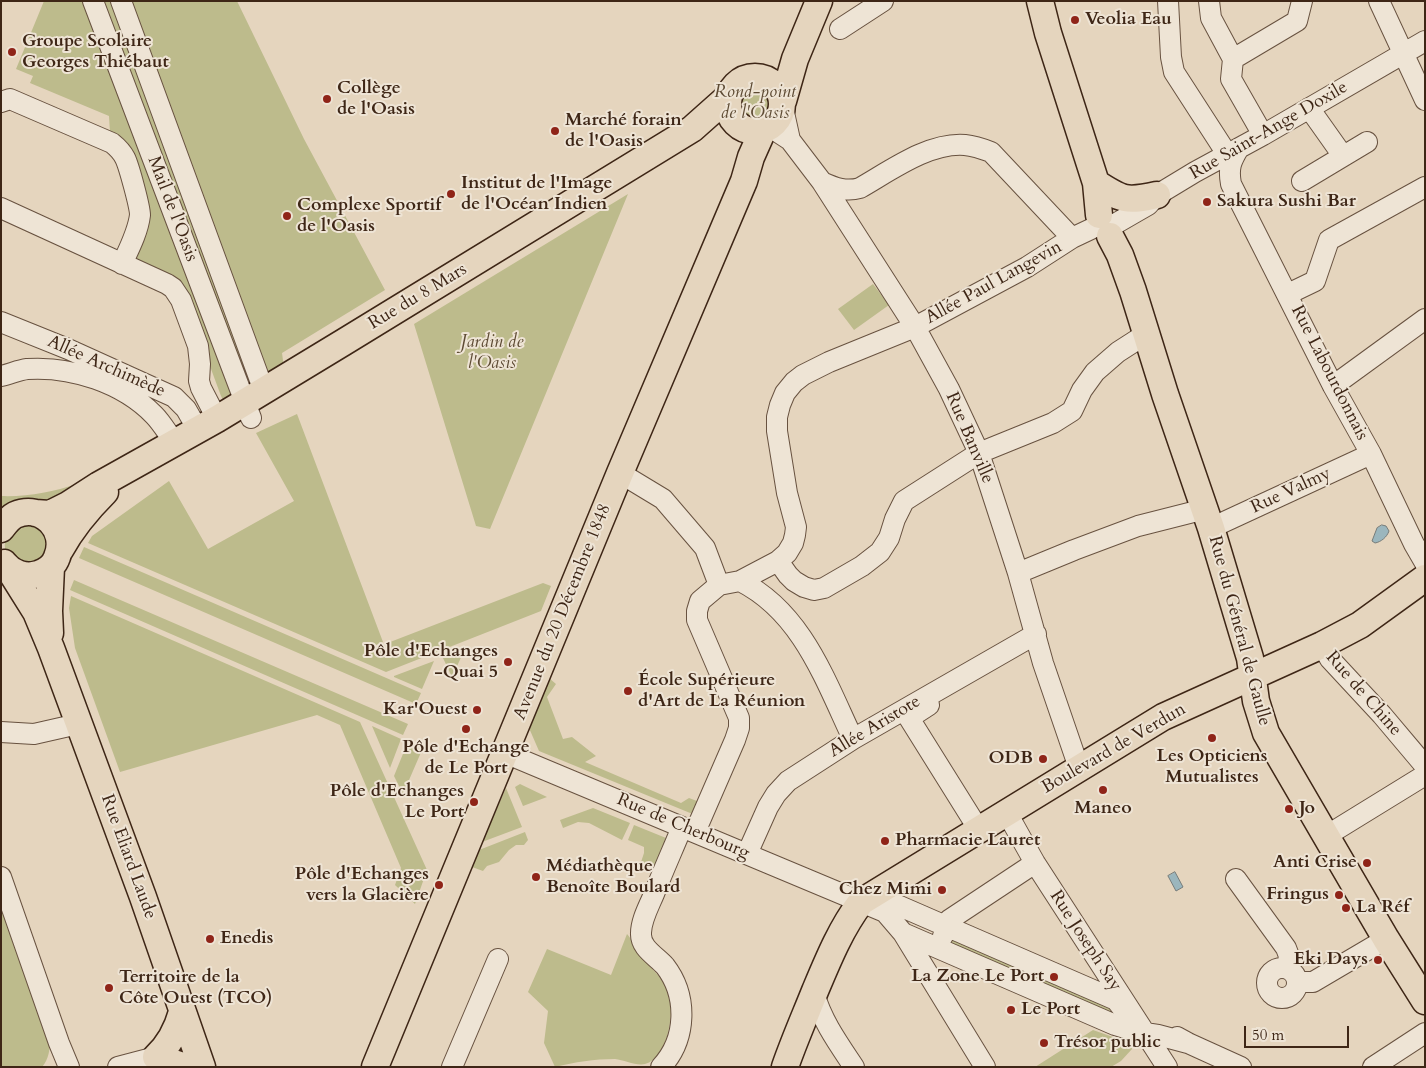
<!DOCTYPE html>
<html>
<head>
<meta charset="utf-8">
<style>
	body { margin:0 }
	#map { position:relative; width:1426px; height:1068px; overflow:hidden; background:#e5d5be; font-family:Cardo,serif }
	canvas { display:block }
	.frame { position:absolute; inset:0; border:2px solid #3e2616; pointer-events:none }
	.scale { position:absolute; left:1244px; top:1026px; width:105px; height:22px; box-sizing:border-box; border:2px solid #3e2616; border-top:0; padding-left:6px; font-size:15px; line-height:18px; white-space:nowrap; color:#3e2616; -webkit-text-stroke:4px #eee4d5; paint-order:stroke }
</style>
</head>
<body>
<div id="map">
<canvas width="1426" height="1068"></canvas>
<div class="frame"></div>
<div class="scale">50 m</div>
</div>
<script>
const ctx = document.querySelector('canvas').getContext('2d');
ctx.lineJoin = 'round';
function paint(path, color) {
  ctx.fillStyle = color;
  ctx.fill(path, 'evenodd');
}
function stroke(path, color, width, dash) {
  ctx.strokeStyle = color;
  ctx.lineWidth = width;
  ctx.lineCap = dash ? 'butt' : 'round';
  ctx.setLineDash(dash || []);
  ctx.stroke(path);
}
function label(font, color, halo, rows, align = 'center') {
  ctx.font = font + ' Cardo,serif';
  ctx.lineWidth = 4;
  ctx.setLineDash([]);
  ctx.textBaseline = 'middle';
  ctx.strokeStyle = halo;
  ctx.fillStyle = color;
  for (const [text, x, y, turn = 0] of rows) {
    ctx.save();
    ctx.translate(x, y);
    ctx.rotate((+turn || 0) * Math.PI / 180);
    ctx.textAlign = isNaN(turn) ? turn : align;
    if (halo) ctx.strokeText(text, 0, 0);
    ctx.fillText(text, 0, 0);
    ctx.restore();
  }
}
const green = new Path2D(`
	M44 1H237L304 139 385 290 282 353 284 368 225 404 221 396 180 285 134 263 144 236 110 133 109 116 30 83 33 76 16 69Z
	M757 76C766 78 771 81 778 88L776 122C770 125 761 131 754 131 744 132 730 121 729 110 728 107 730 102 731 99 735 82 739 78 757 76Z
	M628 194 490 529 476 526 414 324Z
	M873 284 889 305 854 330 838 309Z
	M297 414 383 642 369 648 372 649 543 583 551 586 541 611 386 672 88 543 92 536 169 481 208 549 294 501 256 433Z
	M77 484 56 506 1 511V496C27 497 53 492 77 484Z
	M35 520 53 544 36 568 7 556C4 548 4 542 7 533Z
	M84 547 421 693 416 704 79 558Z
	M74 580 408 724 403 735 70 590Z
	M71 596 360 722 427 870 415 904 395 885 401 868 340 725 317 715 120 772 75 648 69 608Z
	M464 651 452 677 443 658Z
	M434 661 422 689 394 677V676Z
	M549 678 556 684 547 697 563 739 572 737 596 756 585 762 681 803 689 798 697 801 699 806 695 815 539 751 529 728Z
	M372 726 401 739 390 768Z
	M407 744 422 750 403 794 394 776Z
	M520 784 547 797 523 806 515 787Z
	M506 788 522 827 482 842Z
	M593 808 630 823 622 840 589 823 578 822 563 828 560 820Z
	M634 825 666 838 652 871 644 867 641 862 644 853V847L628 840Z
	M525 832 528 840 524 845H516L509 850 499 862 487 866 483 871 472 867 479 850Z
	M1 903 50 1039C50 1049 49 1059 42 1067H1Z
	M952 933 1114 1002 1108 1016 947 947Z
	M627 934C632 939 633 945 637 951 647 965 663 977 669 993 675 1012 668 1058 645 1064 636 1066 624 1060 615 1059 594 1059 575 1062 555 1067L544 1043 548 1011 528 992 547 949 611 975Z
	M1093 1030 1130 1043 1132 1049 1121 1061 1111 1067H1035Z`);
const water = new Path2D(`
	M1382 525 1386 526 1389 531C1387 537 1381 542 1375 543L1372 541 1377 528Z
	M1175 872 1183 887 1176 891 1168 876Z`);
const minor = new Path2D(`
	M93 1 251 418
	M121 1 264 391
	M1168 1 1171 57 1174 72 1227 154
	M1209 1 1211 18 1233 59 1231 79 1263 135
	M1379 1 1425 100
	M840 29 883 1
	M1233 59 1297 21 1302 1
	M1 102 10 99 112 143C117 147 122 152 125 158 129 166 140 207 140 215 138 232 129 249 122 264
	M783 108 790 140
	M1309 108 1343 156
	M770 127 790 140 822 182 915 327 949 389 979 453 1018 573 1043 663 1079 768
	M1239 148C1231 161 1228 168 1231 184L1333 386 1371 454 1414 544 1425 563
	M1302 181 1367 142
	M822 182C835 188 846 192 860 188 890 171 929 142 965 145 974 146 983 149 991 152L1072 238
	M1 208 167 284 173 288 181 300 198 346 200 364 199 381 201 388 217 419
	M1115 224 1134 213 1148 205 1157 195 1195 172 1263 135 1425 41
	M1288 294 1315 281 1329 240 1425 187
	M1 322 68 349 174 397 186 409 198 430
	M1 376C10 374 19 370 27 369 72 366 123 383 154 415 162 423 168 434 175 443
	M1333 386 1425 319
	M620 473 663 499 705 548 719 585
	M1211 528 1371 454
	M778 561 788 575 794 581 804 587 814 590 824 588 862 566 880 552 889 538 895 519 904 501 979 453 1053 423 1072 411 1082 390 1095 372 1118 352 1146 334
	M1018 573 1074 550 1138 526 1205 509
	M740 581C802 612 825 680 853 739
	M1322 645 1330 659 1382 715 1425 766
	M929 705 909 718 979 830
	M1 732 34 734 78 724
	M505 753 885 912 903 933 985 1067
	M1007 813 1035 863 1167 1067
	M695 832 735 740 739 728V718L697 620V611L700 601 719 585 740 581 778 561 787 553 793 543 795 535 796 527 787 493 777 431V417L780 405 785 393 794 382 803 375 829 362 915 327 1027 267 1072 238 1091 229
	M1326 836 1425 775
	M747 854 768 807 776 794 788 781 853 739 1036 634
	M1 877 59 1043 69 1067
	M1236 879 1286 948 1289 956 1287 968
	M895 904 1116 1000 1123 1009
	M903 933 1115 1025 1138 1032 1158 1035 1188 1043
	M943 936 949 920 1035 863
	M1267 983a15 15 0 1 1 30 0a15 15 0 1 1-30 0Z
	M1297 982H1313L1386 939
	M814 993C822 1021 838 1043 854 1067
	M1177 1037 1188 1043 1241 1067
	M118 1067 156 1057 169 1056
	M452 1067 498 959
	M661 1067C687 1039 688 996 665 966 656 956 640 948 641 933 641 920 649 906 654 894 663 871 673 849 682 827
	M1373 1067 1425 1033`);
const major = new Path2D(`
	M1040 1 1048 33 1096 183 1099 215
	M728 104a27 27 0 1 1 54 0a27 27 0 1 1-54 0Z
	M783 101 795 59 819 1
	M1096 183C1122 200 1126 202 1157 195
	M1110 236 1120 255 1133 291 1165 394 1211 528 1250 658 1256 701 1266 733 1386 939 1425 1001
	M35 513 50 514 68 505 99 485 217 419 344 342 692 129 728 97
	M1 529C5 524 9 518 15 515 42 503 68 530 57 557 54 566 47 571 38 574 25 578 12 573 4 563
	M60 550C72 528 87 510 105 492
	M9 569 36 612 51 648 143 897 202 1067
	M50 633 49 611 51 567
	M182 1012C177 1030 170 1044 156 1057L186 1067
	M375 1067 620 473 744 181 751 157 763 130
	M785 1067C794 1041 805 1016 815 991 828 960 841 928 861 902L1163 717 1322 645 1360 625 1425 578`);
const markers = [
	[1075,20,5,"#8f2418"],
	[12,52,5,"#8f2418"],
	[327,99,5,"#8f2418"],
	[555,131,5,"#8f2418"],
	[451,194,5,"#8f2418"],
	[1207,202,5,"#8f2418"],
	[287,216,5,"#8f2418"],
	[508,662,5,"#8f2418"],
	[628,691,5,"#8f2418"],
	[477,710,5,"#8f2418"],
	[466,729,5,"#8f2418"],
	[1212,738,5,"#8f2418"],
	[1043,759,5,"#8f2418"],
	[1103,790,5,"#8f2418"],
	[474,802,5,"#8f2418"],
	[1289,809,5,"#8f2418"],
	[885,841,5,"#8f2418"],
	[1367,863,5,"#8f2418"],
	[536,877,5,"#8f2418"],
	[439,885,5,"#8f2418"],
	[942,890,5,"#8f2418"],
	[1339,895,5,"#8f2418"],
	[1346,908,5,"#8f2418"],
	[210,939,5,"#8f2418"],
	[1378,960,5,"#8f2418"],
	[1054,977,5,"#8f2418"],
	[109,988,5,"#8f2418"],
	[1011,1010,5,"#8f2418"],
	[1044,1043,5,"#8f2418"]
];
const poiNames = [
	["Veolia Eau",1085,20],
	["Groupe Scolaire",22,42],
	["Georges Thiébaut",22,63],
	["Collège",337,89],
	["de l'Oasis",337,110],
	["Marché forain",565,121],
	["de l'Oasis",565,142],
	["Institut de l'Image",461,184],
	["de l'Océan Indien",461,205],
	["Sakura Sushi Bar",1217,202],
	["Complexe Sportif",297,206],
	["de l'Oasis",297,227],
	["Pôle d'Echanges",498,652,"right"],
	["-Quai 5",498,673,"right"],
	["École Supérieure",638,681],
	["d'Art de La Réunion",638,702],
	["Kar'Ouest",467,710,"right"],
	["Pôle d'Echange",466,748,"center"],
	["de Le Port",466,769,"center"],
	["Les Opticiens",1212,757,"center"],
	["Mutualistes",1212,778,"center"],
	["ODB",1033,759,"right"],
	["Pôle d'Echanges",464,792,"right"],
	["Le Port",464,813,"right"],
	["Maneo",1103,809,"center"],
	["Jo",1299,809],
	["Pharmacie Lauret",895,841],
	["Anti Crise",1357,863,"right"],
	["Médiathèque",546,867],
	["Benoîte Boulard",546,888],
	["Pôle d'Echanges",429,875,"right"],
	["vers la Glacière",429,896,"right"],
	["Chez Mimi",932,890,"right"],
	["Fringus",1329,895,"right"],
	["La Réf",1356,908],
	["Enedis",220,939],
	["Eki Days",1368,960,"right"],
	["La Zone Le Port",1044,977,"right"],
	["Territoire de la",119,978],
	["Côte Ouest (TCO)",119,999],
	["Le Port",1021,1010],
	["Trésor public",1054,1043]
];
const parkNames = [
	["Rond-point",755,93],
	["de l'Oasis",755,114],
	["Jardin de",492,343],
	["l'Oasis",492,364]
];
const streetNames = [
	["Rue Saint-Ange Doxile",1269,131,-30],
	["Mail de l'Oasis",172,209,69],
	["Allée Paul Langevin",994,283,-29],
	["Rue du 8 Mars",418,297,-31],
	["Allée Archimède",106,367,24],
	["Rue Labourdonnais",1329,373,63],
	["Rue Banville",969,438,67],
	["Rue Valmy",1291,491,-25],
	["Avenue du 20 Décembre 1848",563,612,-68],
	["Rue du Général de Gaulle",1239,631,75],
	["Rue de Chine",1363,694,49],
	["Allée Aristote",875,727,-31],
	["Boulevard de Verdun",1114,749,-30],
	["Rue de Cherbourg",683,827,23],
	["Rue Eliard Laude",128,857,70],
	["Rue Joseph Say",1085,941,57]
];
paint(green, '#bdbb8c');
paint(water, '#9bb6bd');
stroke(water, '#767c7a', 1);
stroke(minor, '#685240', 22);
stroke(major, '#3e2616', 29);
stroke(minor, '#eee4d5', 20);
stroke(major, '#e5d5be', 26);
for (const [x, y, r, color] of markers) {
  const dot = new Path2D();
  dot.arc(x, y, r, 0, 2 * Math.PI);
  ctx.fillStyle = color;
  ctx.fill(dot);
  stroke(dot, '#eee4d5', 2);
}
label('bold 18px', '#3e2616', '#eee4d5', poiNames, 'left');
label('italic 18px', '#5e4b34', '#eee4d5', parkNames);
label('18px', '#3e2616', '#eee4d5', streetNames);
</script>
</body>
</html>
